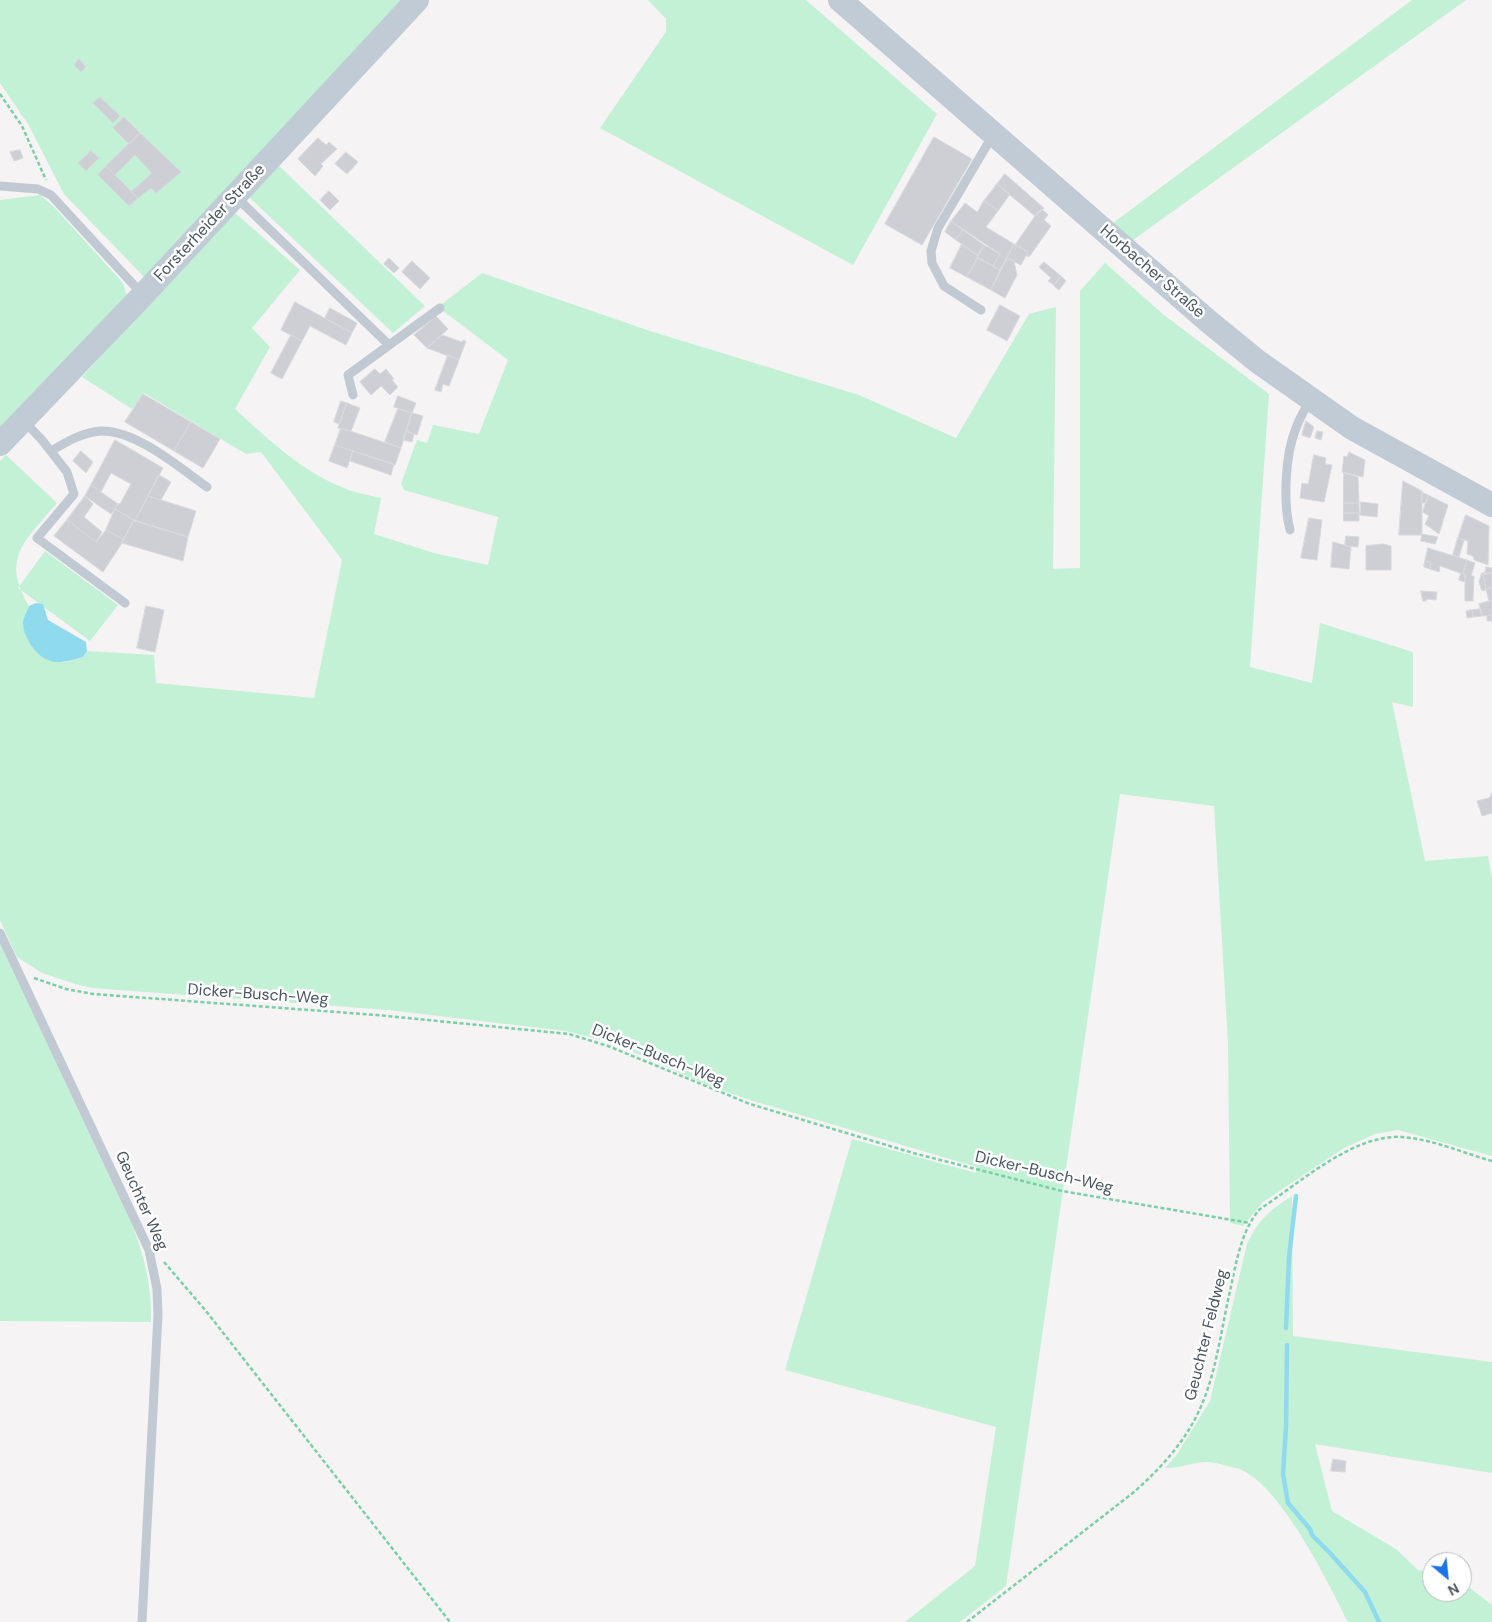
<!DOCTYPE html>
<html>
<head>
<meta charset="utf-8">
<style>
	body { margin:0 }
	#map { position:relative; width:1492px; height:1622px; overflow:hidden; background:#f5f3f3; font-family:"DM Sans",sans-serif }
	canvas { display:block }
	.north { position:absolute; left:1422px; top:1552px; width:50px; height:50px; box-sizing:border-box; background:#fff; border:1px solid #b7bbc0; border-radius:50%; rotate:152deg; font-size:14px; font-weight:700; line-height:20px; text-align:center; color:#4a5661 }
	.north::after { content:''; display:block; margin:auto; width:18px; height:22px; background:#1a73e8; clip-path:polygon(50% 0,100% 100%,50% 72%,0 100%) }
</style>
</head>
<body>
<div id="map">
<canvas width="1492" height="1622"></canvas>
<div class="north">N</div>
</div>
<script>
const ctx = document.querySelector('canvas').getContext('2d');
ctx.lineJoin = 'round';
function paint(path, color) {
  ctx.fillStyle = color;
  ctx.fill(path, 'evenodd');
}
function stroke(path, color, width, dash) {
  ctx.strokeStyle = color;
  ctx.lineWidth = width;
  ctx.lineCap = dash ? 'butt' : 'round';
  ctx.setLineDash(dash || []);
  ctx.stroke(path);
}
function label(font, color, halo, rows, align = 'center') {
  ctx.font = font + ' "DM Sans",sans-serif';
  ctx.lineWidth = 5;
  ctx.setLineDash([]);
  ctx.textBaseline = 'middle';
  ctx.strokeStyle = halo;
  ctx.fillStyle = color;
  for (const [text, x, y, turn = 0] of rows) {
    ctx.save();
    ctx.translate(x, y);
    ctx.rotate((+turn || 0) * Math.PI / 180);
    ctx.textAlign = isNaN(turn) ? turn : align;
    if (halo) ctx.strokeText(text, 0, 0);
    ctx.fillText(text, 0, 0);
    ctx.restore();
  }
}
const green = new Path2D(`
	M0 0H404L148 281 64 194 28 124 0 83Z
	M648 0H806L937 114 853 265 600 128 666 32V19Z
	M1412 0H1466L1129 243 1109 226Z
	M276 163 425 306 393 333 250 198 248 194Z
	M40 195 54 207 123 283 129 302 0 439V200Z
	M233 211 300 270 252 328 270 347 235 409C268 439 301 471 344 488 355 493 369 495 381 498L374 534 434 553 488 565 498 517 404 490 401 484 417 440 427 443 433 425 479 434 508 360 438 307 482 273 650 331 859 395 956 438 1029 314 1056 307 1053 569 1080 568V291L1105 263 1164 315 1269 394 1250 667 1312 683 1320 623 1413 652V707L1392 702 1425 861 1488 856 1492 879V1156L1398 1130 1375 1134 1344 1148 1263 1202 1243 1226 1230 1223 1228 1044 1214 806 1120 794 1006 1586 960 1622H905L975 1566 996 1427 785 1370 852 1139 976 1173 977 1167 750 1100 707 1085 613 1043 566 1031 388 1010 92 988 72 983 42 973 17 957 0 920V461L6 455 57 503C26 541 0 556 29 606L23 622 48 660 65 662 83 657 87 651 154 655 156 683 314 698 342 560 261 452 246 454 144 393 132 409 82 377Z
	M45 551 118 605 90 641 18 588Z
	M0 943 133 1227C145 1259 152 1288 151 1322L0 1321Z
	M1292 1196 1293 1336 1492 1362V1473L1315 1444 1332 1511 1396 1549 1418 1570 1432 1572V1592H1462V1582L1492 1605V1622H1348C1329 1584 1278 1479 1236 1468 1227 1466 1215 1462 1206 1462 1192 1462 1179 1469 1165 1468L1176 1456 1210 1401 1247 1244C1259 1219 1269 1211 1292 1196Z`);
const water = new Path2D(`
	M36 603 43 604 48 620 86 642 87 651 83 657C72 660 58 665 48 660 35 655 22 635 23 621 24 617 27 611 29 606Z`);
const stream = new Path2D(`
	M1286 1328 1289 1257 1296 1196
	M1287 1345 1286 1427 1283 1474 1288 1503 1310 1529 1312 1535 1329 1552 1365 1592 1379 1622`);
const building = new Path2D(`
	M79 59 86 67 81 72 74 65Z
	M100 97 120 116 113 123 93 103Z
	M124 117 140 133 129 144 113 128Z
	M140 133 181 172 156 193 151 188 138 198 131 192 152 173 135 155 115 175 106 166Z
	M934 137 972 159 922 245 885 224Z
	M318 138 326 145 329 142 337 149 321 164 323 166 315 176 298 159Z
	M20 150 23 158 14 161 10 152Z
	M91 151 99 158 86 171 78 163Z
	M346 152 358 162 347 174 335 164Z
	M106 166 138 198 129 206 98 175Z
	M1005 174 1044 208 1038 214 1035 216 997 184Z
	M997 184 1010 194 998 211 984 201Z
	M329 191 339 201 330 210 320 200Z
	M984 201 998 211 986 227 1014 244 1000 270 993 266 1000 254 951 221 965 203 977 212Z
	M1042 209 1048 215 1044 220 1051 226 1029 257 1026 255 1028 252 1015 245 1035 216Z
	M951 221 963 230 956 240 945 232Z
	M963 230 984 245 978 256 956 240Z
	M962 244 978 256 967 277 950 268Z
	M1014 244 1028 252 1021 265 1007 258Z
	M984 245 1000 254 993 266 977 257Z
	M389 258 399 268 394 273 384 264Z
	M978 258 1000 270 991 290 967 277Z
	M1007 258 1014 261 1017 275 1005 298 991 290Z
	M412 261 430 278 420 289 402 272Z
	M1044 262 1061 276 1054 285 1048 281 1051 278 1039 267Z
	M1061 276 1066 281 1059 290 1054 286Z
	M295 302 352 333 346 345 310 326 302 341 281 330Z
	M1000 305 1020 316 1007 341 987 330Z
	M330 308 357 323 352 333 325 318Z
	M436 316 448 329 427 348 414 335Z
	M291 335 302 341 282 379 271 373Z
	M442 335 462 342 463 340 466 341 459 360 427 348Z
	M448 355 459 360 449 386 443 384 441 392 435 390Z
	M375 369 380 374 386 369 394 379 392 380 398 387 390 395 381 386 371 395 360 382Z
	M143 394 191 422 174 451 125 422Z
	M398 396 416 403 412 413 394 407Z
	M341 401 347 403 339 424 334 422Z
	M347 403 360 408 351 431 338 428Z
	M398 409 412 413 401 448 385 442Z
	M412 413 423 416 417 435 406 431Z
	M1306 421 1314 427 1310 438 1302 435Z
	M191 422 220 439 203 468 174 451Z
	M341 428 401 448 395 465 335 445Z
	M406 431 414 434 412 442 403 440Z
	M1317 431 1323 432 1321 440 1315 438Z
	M115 440 163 468 135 521 115 509 118 504H120L131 484 111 473 101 492 91 485Z
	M335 445 353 451 347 468 329 461Z
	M81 451 93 462 86 473 73 461Z
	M353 451 394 464 391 475 350 461Z
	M1349 452 1365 460 1363 477 1342 472 1344 456 1347 457Z
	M1314 455 1326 458 1325 464 1332 465 1324 502 1300 498 1302 483 1308 484Z
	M1344 473 1358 477 1359 503H1344Z
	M159 475 171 482 161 500 148 496Z
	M1403 481 1422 491V535H1399Z
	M91 485 118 504 111 514 85 496Z
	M1422 492 1428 495 1426 503H1422Z
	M1428 495 1448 505 1439 534 1425 524 1429 516 1423 512Z
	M85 496 93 504 84 517 102 532 96 542 67 520Z
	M148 496 196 511 188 537 135 521Z
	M1361 502 1378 504 1377 517 1360 515Z
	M1344 503H1359V513H1344Z
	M115 509 134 520 124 540 106 530Z
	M1344 513H1359V521H1344Z
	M1466 515 1489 526 1488 565 1474 560 1473 556 1467 554 1468 541 1458 538Z
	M1309 518 1322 520 1317 560 1301 558Z
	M67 520 96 542 106 530 124 540 103 572 54 536Z
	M134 520 188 537 183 561 122 543Z
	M1422 534 1438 537 1435 544 1421 541Z
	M1346 536 1359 537 1358 547 1345 546Z
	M1458 538 1464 540 1459 557 1453 555Z
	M1333 542 1351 547 1349 569 1331 567Z
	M1383 544 1391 546V570H1366V546Z
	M1428 548 1467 560 1463 574 1440 566 1439 572 1430 569 1431 563 1425 561Z
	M1467 560 1475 563 1471 576H1474L1473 601H1465V574H1463Z
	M1425 561 1431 563 1430 569 1424 567Z
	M1486 567 1492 568V573H1485Z
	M1461 573 1465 574V582L1459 580Z
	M1482 573H1485L1483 575 1486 590 1482 591 1479 582Z
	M1492 573V588L1486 589 1483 575Z
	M1492 588V601H1489L1486 589Z
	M1421 591 1437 592 1436 600 1427 599 1426 601H1423Z
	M1489 601H1492V615L1482 616 1479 604Z
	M146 606 164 610 155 652 137 648Z
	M1481 609 1482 616 1473 617 1472 610Z
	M1472 610 1473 617 1467 618 1466 611Z
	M1492 615V621H1487V616Z
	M1492 793V813L1482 816 1477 801 1489 798Z
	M1333 1459 1346 1461 1345 1472 1331 1471Z`);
const path = new Path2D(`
	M0 94 22 126 46 180
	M34 978 66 989 93 994 377 1015 569 1034 608 1046 750 1104 913 1153 1062 1191 1250 1223
	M164 1262 206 1311 450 1622
	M967 1622 1134 1492C1160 1469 1183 1444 1198 1413 1216 1376 1221 1330 1230 1291 1236 1264 1241 1230 1260 1209 1300 1183 1353 1134 1402 1137 1432 1139 1463 1153 1492 1161`);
const lane = new Path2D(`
	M0 186 38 189 51 195 143 295
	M235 196 388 344
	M981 310 944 286 932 263 931 251 938 228 987 145 995 136
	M353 395 348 375 440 308
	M23 420 42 440 67 472 74 494 37 538 125 603
	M51 451C66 442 83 432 101 431 136 430 180 468 207 487
	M1290 530C1283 502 1285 455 1296 428 1299 419 1305 409 1310 400
	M0 933 149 1250 157 1289 158 1315 142 1622`);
const secondary = new Path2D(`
	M840 0 1208 321 1257 361 1352 428 1492 505
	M0 444 143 295 417 0`);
const streetNames = [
	["Forsterheider Straße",210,223,-47],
	["Horbacher Straße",1152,272,41],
	["Dicker-Busch-Weg",258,995,4],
	["Dicker-Busch-Weg",658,1056,22],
	["Dicker-Busch-Weg",1044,1173,13],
	["Geuchter Weg",141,1201,66],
	["Geuchter Feldweg",1207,1335,-76]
];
paint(green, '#c3f1d5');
paint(water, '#90daee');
stroke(stream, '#90daee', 4.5);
paint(building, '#cdcfd5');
stroke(building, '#d7d9de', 1);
stroke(path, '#7ad0a6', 2.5, [4, 2.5]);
stroke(lane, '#c1cad2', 9);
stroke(secondary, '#c1cbd6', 24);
label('16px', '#4a5661', '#fff', streetNames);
</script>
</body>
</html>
